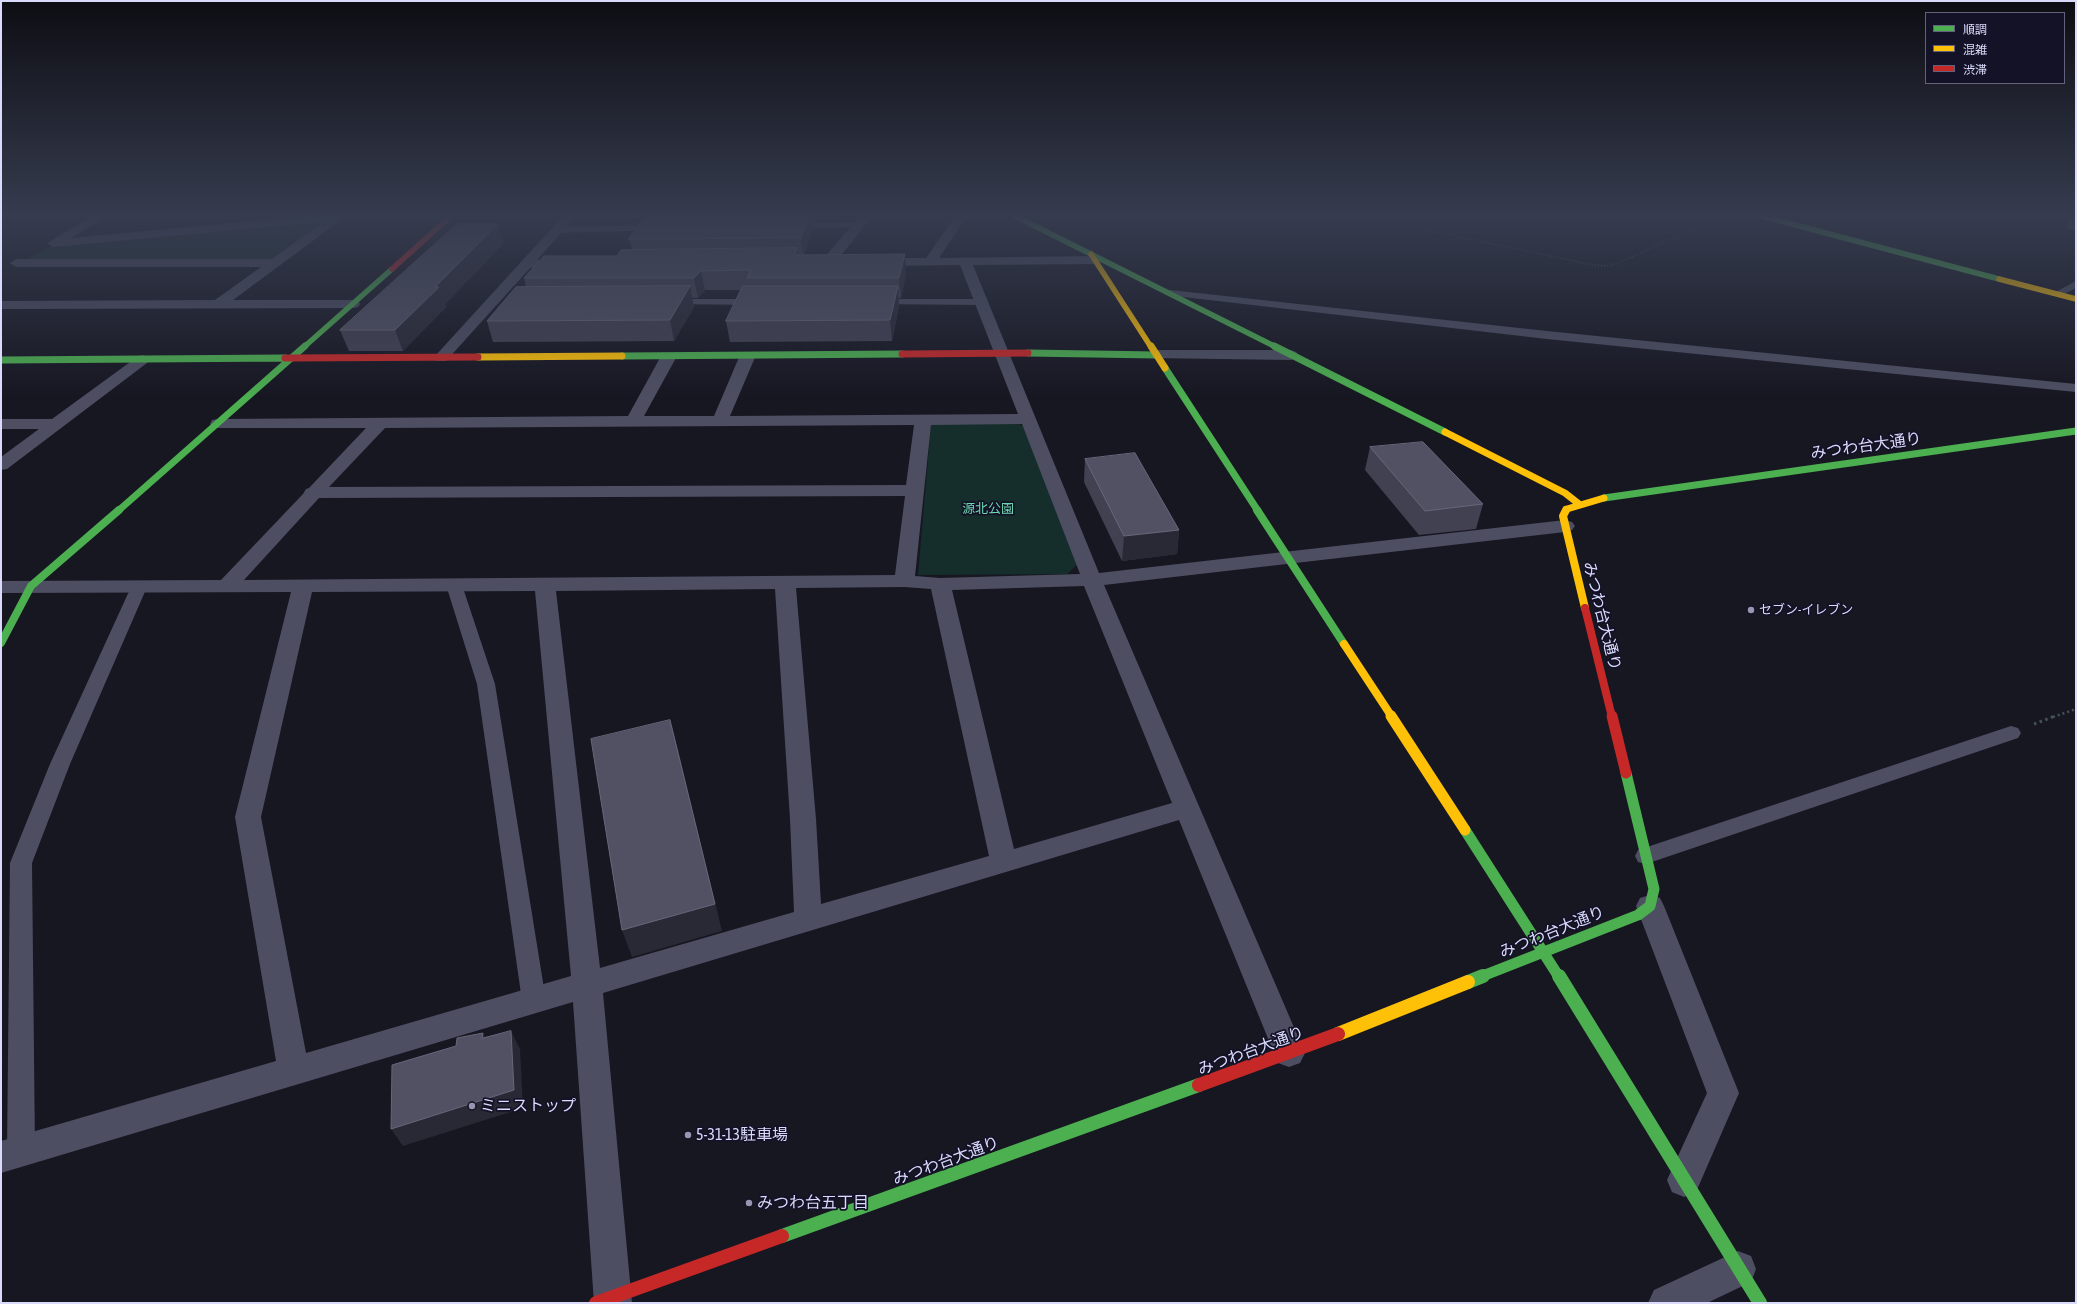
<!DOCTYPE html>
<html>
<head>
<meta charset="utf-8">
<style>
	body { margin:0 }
	#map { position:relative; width:2077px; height:1304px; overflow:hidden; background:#171722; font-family:"Asap Condensed","Noto Sans JP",sans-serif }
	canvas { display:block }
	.frame { position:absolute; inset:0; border:2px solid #dadbfc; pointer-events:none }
	.legend { position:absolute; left:1925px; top:12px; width:140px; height:72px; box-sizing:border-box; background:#131227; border:1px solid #63627c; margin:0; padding:5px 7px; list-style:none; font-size:12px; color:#dadbfc }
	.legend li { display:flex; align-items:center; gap:8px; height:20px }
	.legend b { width:20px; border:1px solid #63627c }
</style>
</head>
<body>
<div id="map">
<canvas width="2077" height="1304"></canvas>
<div class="frame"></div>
<ul class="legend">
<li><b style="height:5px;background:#4caf50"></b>順調</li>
<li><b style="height:5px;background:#ffc107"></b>混雑</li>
<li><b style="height:5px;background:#c62828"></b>渋滞</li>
</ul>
</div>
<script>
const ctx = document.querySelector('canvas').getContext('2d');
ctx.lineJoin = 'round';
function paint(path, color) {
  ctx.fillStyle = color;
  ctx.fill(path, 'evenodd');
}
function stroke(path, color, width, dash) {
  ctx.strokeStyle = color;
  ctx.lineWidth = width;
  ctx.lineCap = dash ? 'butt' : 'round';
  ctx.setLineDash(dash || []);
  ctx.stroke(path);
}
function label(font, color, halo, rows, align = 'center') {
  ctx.font = font + ' "Asap Condensed","Noto Sans JP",sans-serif';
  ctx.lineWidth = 3.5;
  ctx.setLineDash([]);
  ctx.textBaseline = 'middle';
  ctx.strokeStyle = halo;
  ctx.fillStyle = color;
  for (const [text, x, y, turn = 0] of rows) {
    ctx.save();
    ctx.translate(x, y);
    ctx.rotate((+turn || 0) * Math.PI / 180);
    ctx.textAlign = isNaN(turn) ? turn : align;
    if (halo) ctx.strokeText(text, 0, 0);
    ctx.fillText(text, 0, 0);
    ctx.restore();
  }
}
const green = new Path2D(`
	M326 220 272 260 34 261 29 258 46 248 57 245Z
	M931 424H1019L1025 427 1078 564 1067 574 918 575Z`);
const pathFar2 = new Path2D(`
	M1360 216 1593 265 1611 266 1725 216`);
const pathFar1 = new Path2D(`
	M2053 717 2076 709`);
const path = new Path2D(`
	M2034 724 2055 716`);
const lane = new Path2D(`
	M860 222 863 223V227L788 229 783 226 788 223Z
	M660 225 663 226V230L557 233 552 230 557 227Z
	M2076 281V288L2058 297 2052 294Z
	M1170 290 1547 331 2076 384V392L1547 339 1166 295 1164 293 1166 291Z
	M669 299H760L766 302 760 305 665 304 663 302 665 300Z
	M875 299H982L988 302 982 305 871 304 869 302 871 300Z
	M454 580 460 581 462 585 495 684 546 1001 543 1009 534 1012 525 1009 522 1001 477 684 446 585 448 581Z
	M139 582 145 583 147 587 70 764 32 863 35 1152 31 1161 21 1165 11 1161 7 1152 10 863 50 764 131 587 133 583Z
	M2011 726 2018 728 2021 733 2018 738 1646 864 1638 862 1635 856 1638 850Z`);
const street = new Path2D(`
	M92 216H107L71 238 304 216H343L341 220 233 300H353L358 301 360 304 358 307 353 308 1 309V301L215 300 261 267H16L10 263 16 259H272L323 222 53 247 47 243Z
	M563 216H576L537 260 566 259 571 260 572 263 571 266 530 268 446 361H436L433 358 436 355Z
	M860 216H873L833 265H823L822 262 823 259Z
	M955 216H967L939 258 1095 256 1101 260 1095 264 973 265 1099 573 1565 520 1572 522 1575 526 1572 530 1565 532 1104 585 1305 1053 1300 1063 1289 1067 1278 1063 1179 820 603 993 632 1303H594L573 1002 1 1173V1141L276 1061 235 817 291 592 1 593V581L221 580 303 494 306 489 309 488 366 428H212L210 424 212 420 218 419 628 416 661 356 664 353H674L677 356 644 416H714L740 355 743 352H753L756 355 730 416 1018 414 960 265 875 266 869 262 875 258H926ZM1022 424 1080 574 940 578 915 576 931 425ZM914 425 906 485 329 487 385 428ZM905 496 895 575 244 580 319 498ZM1084 586 1172 803 1014 849 952 590ZM904 587 931 589 989 856 821 904 816 819 796 588ZM775 589 790 819 794 912 600 968 556 591ZM535 591 571 976 306 1053 261 817 312 592Z
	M2070 216H2076V231L2069 229 2067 226Z
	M1157 350H1291L1296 352 1299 355 1296 358 1291 360 1152 358 1149 355 1152 352Z
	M142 355 147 357 150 360 147 363 7 469 1 470V457L39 429H1V419H52L137 357Z
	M1650 895 1660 898 1664 906 1739 1093 1696 1192 1684 1197 1672 1192 1667 1180 1707 1093 1636 906 1640 898Z
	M1738 1251 1751 1256 1756 1269 1751 1282 1707 1303H1648L1654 1290Z`);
const fastFar4 = new Path2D(`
	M1015 216 1276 347
	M1762 216 1999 279
	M304 347 392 269`);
const fastFar3 = new Path2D(`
	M1274 346 1445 432
	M1028 353 1157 355
	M622 356 902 354
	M1 360 285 358
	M1165 368 1258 511
	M1604 498 2076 431
	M118 511 305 346`);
const fastFar2 = new Path2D(`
	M1257 510 1344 644
	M1 643 31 586 119 510`);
const fastFar1 = new Path2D(`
	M1465 830 1559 977
	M1480 977 1638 915 1650 906 1654 889 1626 773`);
const fast = new Path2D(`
	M1559 976 1760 1303
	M1468 982 1483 976
	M782 1236 1199 1085`);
const slowFar4 = new Path2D(`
	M1091 254 1151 347
	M1999 279 2076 299`);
const slowFar3 = new Path2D(`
	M1151 346 1165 368
	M478 357 622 356
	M1445 432 1565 493 1579 504
	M1566 511 1567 509 1604 498`);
const slowFar2 = new Path2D(`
	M1566 510 1563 516 1585 608
	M1344 644 1392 717`);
const slowFar1 = new Path2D(`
	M1391 716 1465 830`);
const slow = new Path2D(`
	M1338 1034 1468 982`);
const jamFar4 = new Path2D(`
	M392 269 451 216`);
const jamFar3 = new Path2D(`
	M902 354 1028 353
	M285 358 478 357`);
const jamFar2 = new Path2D(`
	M1585 608 1612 717`);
const jamFar1 = new Path2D(`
	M1612 716 1626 773`);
const jam = new Path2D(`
	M1199 1085 1338 1034
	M596 1303 782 1236`);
const wall = new Path2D(`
	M588 216H817L816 221H812L813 229 804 255 906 274 901 298H899V306L892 341 730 342 726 321 741 290H705L698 298H692L694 307 674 341 493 342 487 321 526 287 524 278 617 256 632 249 629 239 645 218H589Z
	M504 243 445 304 446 307 403 351H349L340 330Z
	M1370 447 1483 504 1476 529 1419 535 1365 470Z
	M1085 459 1179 530 1177 554 1122 561 1084 482Z`);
const shadedWall = new Path2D(`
	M809 216H811L813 229 803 257 801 238Z
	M815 216H817L816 221Z
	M498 224 504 243 445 304 446 307 403 351 395 330 435 287Z
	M797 248 800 268 795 255Z
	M905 254 906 274 901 298 899 278Z
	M701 271 705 290 698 298 694 278Z
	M690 286 694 307 674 341 670 320Z
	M898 286 899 306 892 341 890 320Z
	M1179 530 1177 554 1122 561 1124 536Z
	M670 720 677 746 722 931 632 957 622 930Z
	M511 1031 520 1049 523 1108 403 1146 391 1129Z
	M483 1033 492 1051 482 1038Z`);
const building = new Path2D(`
	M645 216H809L801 238 629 239Z
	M457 224H498L435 287H439L395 330H340Z
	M797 248 795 255 905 254 899 278H747L751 270 701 271 694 278H524L544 256H617L621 250Z
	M690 286 670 320 487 321 516 287Z
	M743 286H898L890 320 726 321Z
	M1423 442 1483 504 1425 511 1370 447Z
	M1135 453 1179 530 1124 536 1085 459Z
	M670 720 715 904 622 930 591 739Z
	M511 1031 514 1090 391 1129 392 1065 456 1046 457 1038 483 1033 482 1038Z`);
const markers = [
	[1751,610,4,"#9696b0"],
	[472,1106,4,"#9696b0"],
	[688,1135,4,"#9696b0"],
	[749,1203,4,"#9696b0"]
];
const parkNames = [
	["源北公園",988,509]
];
const poiNames = [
	["セブン-イレブン",1759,610]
];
const nearStreetnames = [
	["みつわ台大通り",1866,446,-8],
	["みつわ台大通り",1602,616,76],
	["みつわ台大通り",1552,932,-22],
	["みつわ台大通り",1251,1051,-20],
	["みつわ台大通り",946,1161,-20]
];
const nearPoinames = [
	["ミニストップ",480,1106],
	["5-31-13駐車場",696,1135],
	["みつわ台五丁目",757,1203]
];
paint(green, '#152d2b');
stroke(pathFar2, '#45525d', 1.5, [1, 2]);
stroke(pathFar1, '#45525d', 2.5, [2, 3]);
stroke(path, '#45525d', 3, [2.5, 3.5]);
paint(lane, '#4d4e62');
paint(street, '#4d4e62');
stroke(fastFar4, '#4caf50', 5.5);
stroke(fastFar3, '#4caf50', 7);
stroke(fastFar2, '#4caf50', 8);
stroke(fastFar1, '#4caf50', 11);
stroke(fast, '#4caf50', 14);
stroke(slowFar4, '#ffc107', 5.5);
stroke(slowFar3, '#ffc107', 7);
stroke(slowFar2, '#ffc107', 8);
stroke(slowFar1, '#ffc107', 11);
stroke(slow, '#ffc107', 14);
stroke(jamFar4, '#c62828', 5.5);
stroke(jamFar3, '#c62828', 7);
stroke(jamFar2, '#c62828', 8);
stroke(jamFar1, '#c62828', 11);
stroke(jam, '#c62828', 14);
paint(wall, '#414151');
paint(shadedWall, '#292936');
paint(building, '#515163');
stroke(building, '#66677b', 1);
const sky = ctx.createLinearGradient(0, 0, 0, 399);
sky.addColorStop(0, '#0d0d13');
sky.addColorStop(0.54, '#363c4f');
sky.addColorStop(1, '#363c4f00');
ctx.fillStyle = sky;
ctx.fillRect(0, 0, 2077, 399);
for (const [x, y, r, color] of markers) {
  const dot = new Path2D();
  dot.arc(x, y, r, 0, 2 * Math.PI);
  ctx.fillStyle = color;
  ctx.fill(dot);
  stroke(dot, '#131227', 1.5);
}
label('13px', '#6cd7af', '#131227', parkNames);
label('13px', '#dadbfc', '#131227', poiNames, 'left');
label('16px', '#dadbfc', '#131227', nearStreetnames);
label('16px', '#dadbfc', '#131227', nearPoinames, 'left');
</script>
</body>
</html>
